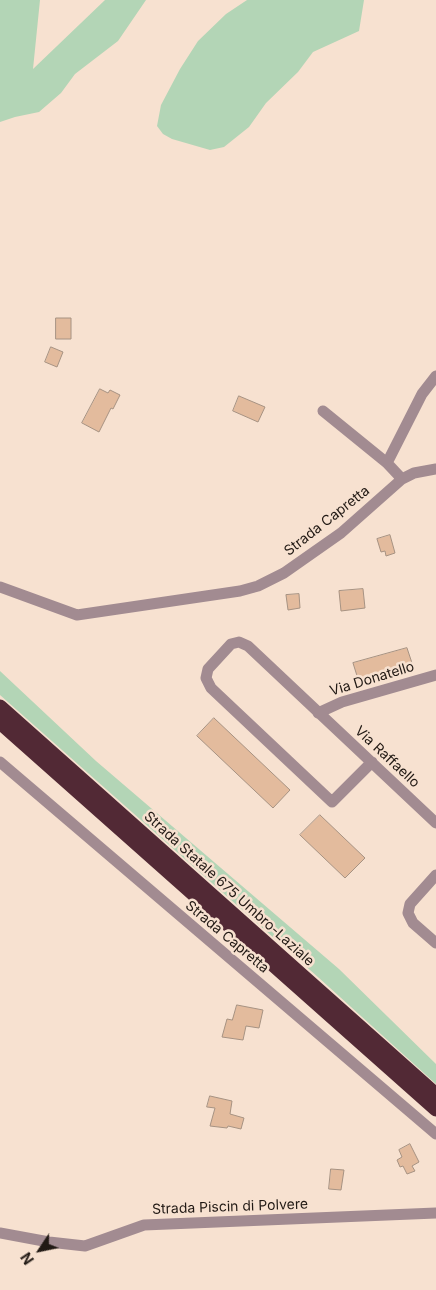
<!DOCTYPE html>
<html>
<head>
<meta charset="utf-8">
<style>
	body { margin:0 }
	#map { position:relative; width:436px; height:1290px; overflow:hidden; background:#f7e1d0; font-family:Inter,sans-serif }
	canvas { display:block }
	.north { position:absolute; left:15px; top:1225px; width:50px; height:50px; -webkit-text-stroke:4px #f7e1d0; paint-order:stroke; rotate:236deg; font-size:14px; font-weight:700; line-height:20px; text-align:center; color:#211914 }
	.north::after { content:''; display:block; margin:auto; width:18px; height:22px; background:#211914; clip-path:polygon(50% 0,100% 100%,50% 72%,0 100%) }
</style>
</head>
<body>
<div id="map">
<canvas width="436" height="1290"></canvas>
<div class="north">N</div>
</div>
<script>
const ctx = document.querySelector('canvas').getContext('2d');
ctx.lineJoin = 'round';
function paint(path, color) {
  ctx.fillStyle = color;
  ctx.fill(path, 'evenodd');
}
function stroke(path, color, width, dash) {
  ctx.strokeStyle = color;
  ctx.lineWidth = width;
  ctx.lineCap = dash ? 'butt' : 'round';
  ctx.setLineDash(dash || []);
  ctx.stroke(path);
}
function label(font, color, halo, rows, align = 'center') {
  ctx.font = font + ' Inter,sans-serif';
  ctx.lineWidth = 5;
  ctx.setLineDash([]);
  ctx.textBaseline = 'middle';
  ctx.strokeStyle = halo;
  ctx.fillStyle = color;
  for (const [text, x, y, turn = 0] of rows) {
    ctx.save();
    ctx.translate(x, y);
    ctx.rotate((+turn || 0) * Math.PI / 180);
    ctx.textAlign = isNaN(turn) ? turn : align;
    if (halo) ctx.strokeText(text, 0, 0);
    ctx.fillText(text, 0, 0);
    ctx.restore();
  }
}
const green = new Path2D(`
	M0 0H40L33 69 105 0H146L118 41 75 74 61 93 39 112 15 117 0 122Z
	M247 0H364L359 31 313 52 298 72 266 103 249 127 224 147 210 150 172 139 163 134 157 126 161 105 180 69 198 41 226 14Z
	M0 671 96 761 339 969 436 1064V1084L319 978 0 695Z`);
const building = new Path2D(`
	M56 318H71V339H56Z
	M51 347 63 352 57 367 45 362Z
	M100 389 108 393 110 390 120 395 113 409 111 408 99 432 82 423Z
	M239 396 265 407 258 422 233 411Z
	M390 535 395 553 386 556 385 551 381 552 377 539Z
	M363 589 365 608 341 611 339 591Z
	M299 594 300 608 288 610 286 595Z
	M407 648 412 663 358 679 353 663Z
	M214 718 290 790 273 808 197 736Z
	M320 815 365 858 345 878 300 835Z
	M237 1005 263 1010 259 1028 246 1026 243 1040 222 1037 227 1019 232 1020Z
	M210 1096 232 1101 230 1114 244 1118 241 1129 228 1126 227 1128 210 1126 215 1108 207 1107Z
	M410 1144 419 1162 412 1166 415 1171 407 1174 403 1166 400 1167 397 1160 402 1157 399 1150Z
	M331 1169 344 1170 341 1190 329 1189Z`);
const minor = new Path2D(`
	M323 411 387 463 402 479
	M387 463 422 394 436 376
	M0 587 77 615 240 591 258 586 284 573 341 533 402 479 414 473 436 469
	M318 713 342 702 436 675
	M0 762 436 1134
	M372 762 332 802 211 688 206 678 208 669 231 644 239 642 248 646 436 823
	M436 875 410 904 408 913 413 923 436 943
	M0 1233 49 1242 85 1246 144 1225 436 1213`);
const highway = new Path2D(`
	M0 707 436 1095
	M0 722 436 1109`);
const streetNames = [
	["Strada Capretta",327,521,-38],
	["Via Donatello",372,679,-17],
	["Via Raffaello",387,757,43],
	["Strada Statale 675 Umbro-Laziale",229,889,42],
	["Strada Capretta",227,937,40],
	["Strada Piscin di Polvere",230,1207,-2]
];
paint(green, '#b3d5b6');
paint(building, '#e3bb9d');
stroke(building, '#a69282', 1);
stroke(minor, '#a28b91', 11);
stroke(highway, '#522935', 15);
label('14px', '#211914', '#f7e1d0', streetNames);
</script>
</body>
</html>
